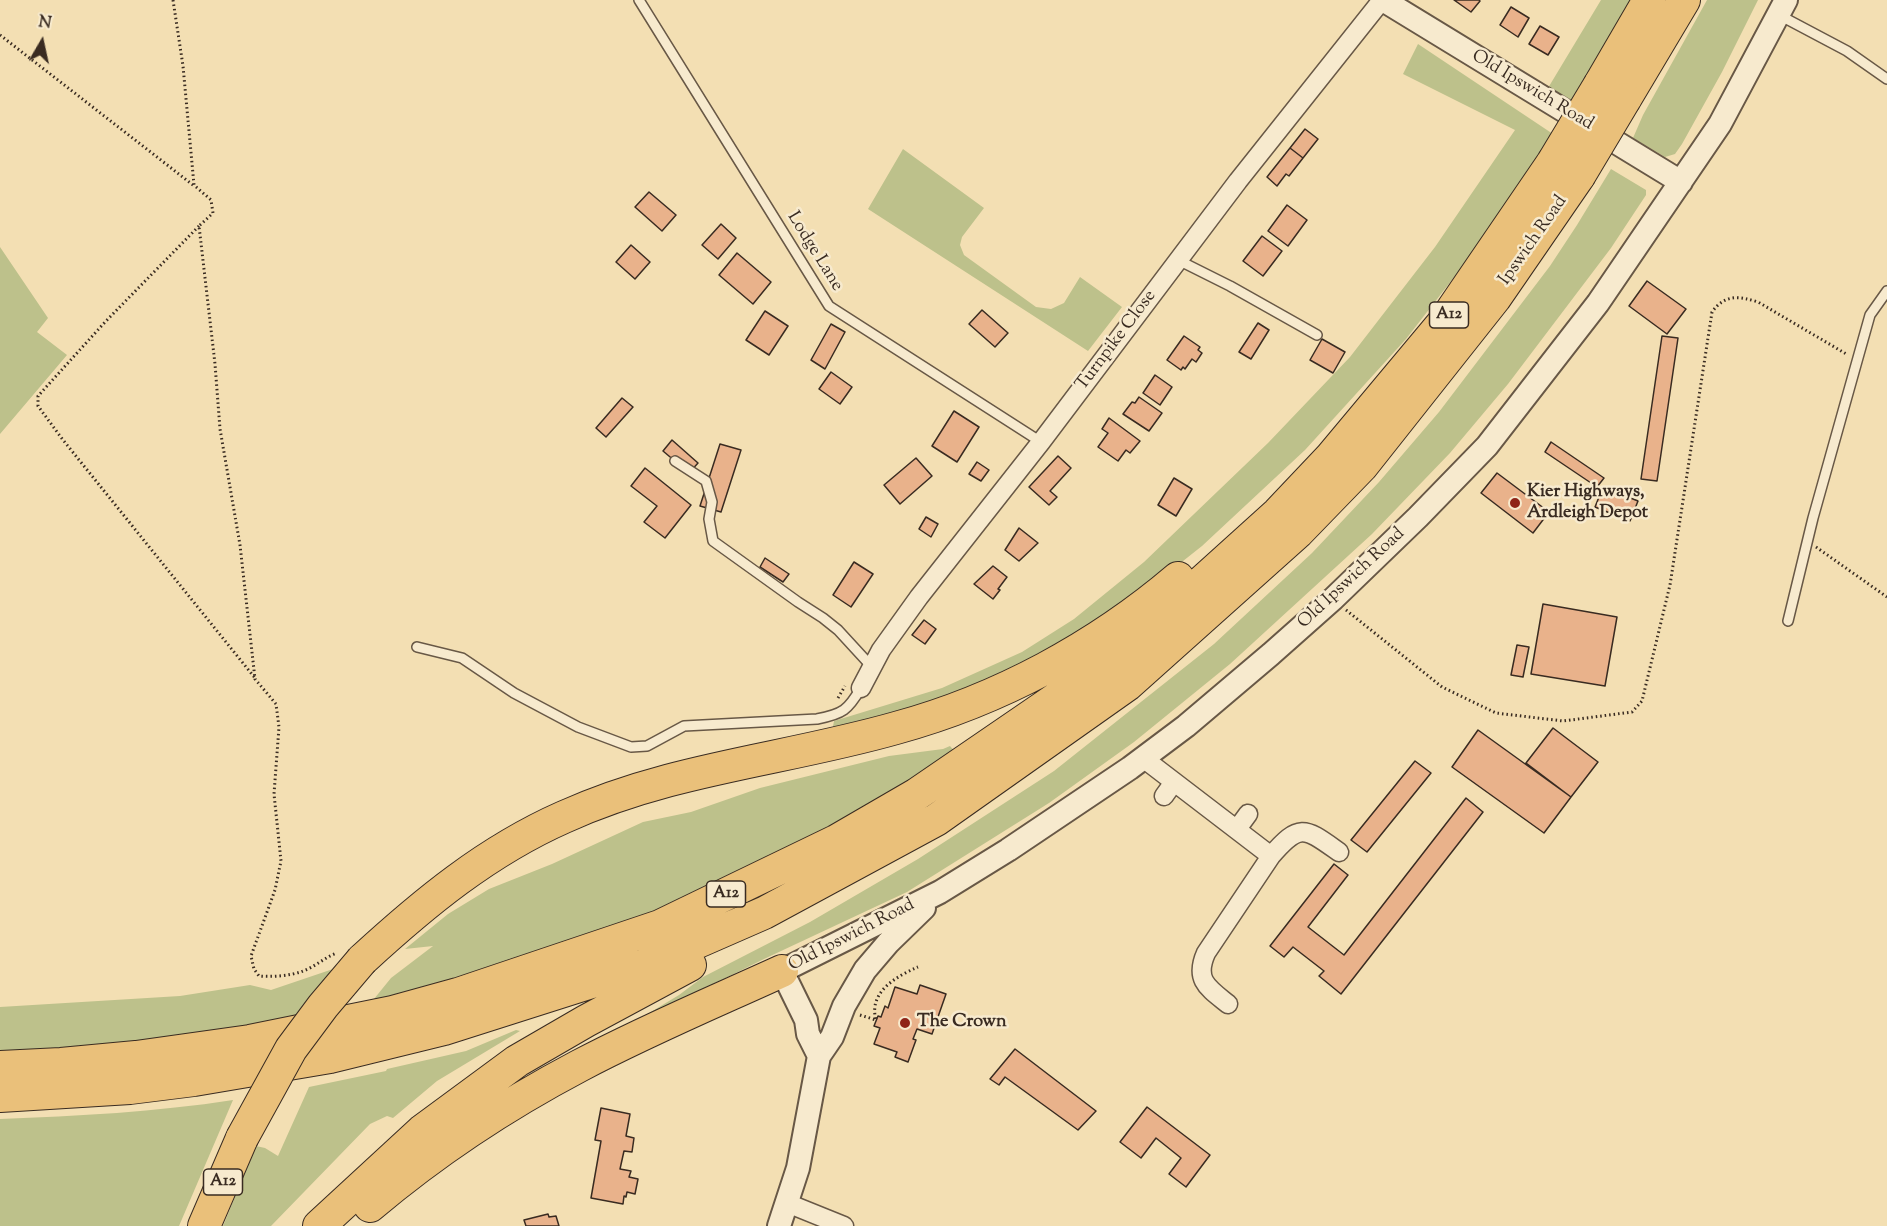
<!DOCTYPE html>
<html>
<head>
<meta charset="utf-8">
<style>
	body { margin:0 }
	#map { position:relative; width:1887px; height:1226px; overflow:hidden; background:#f3dfb3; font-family:"Sorts Mill Goudy",serif }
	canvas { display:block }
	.north { position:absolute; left:12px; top:12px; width:60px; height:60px; -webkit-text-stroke:4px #f7eace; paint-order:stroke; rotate:9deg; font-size:16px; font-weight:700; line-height:24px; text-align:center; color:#392b21 }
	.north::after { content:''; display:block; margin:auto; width:21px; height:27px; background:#392b21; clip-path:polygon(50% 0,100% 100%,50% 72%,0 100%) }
</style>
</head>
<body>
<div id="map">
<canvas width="1887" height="1226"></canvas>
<div class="north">N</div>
</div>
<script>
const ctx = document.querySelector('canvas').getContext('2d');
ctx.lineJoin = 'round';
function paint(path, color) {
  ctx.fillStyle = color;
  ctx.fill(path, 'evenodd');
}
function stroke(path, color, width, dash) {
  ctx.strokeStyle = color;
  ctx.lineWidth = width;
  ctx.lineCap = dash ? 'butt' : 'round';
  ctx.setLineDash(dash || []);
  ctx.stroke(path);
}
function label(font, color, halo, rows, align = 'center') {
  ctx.font = font + ' "Sorts Mill Goudy",serif';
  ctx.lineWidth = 5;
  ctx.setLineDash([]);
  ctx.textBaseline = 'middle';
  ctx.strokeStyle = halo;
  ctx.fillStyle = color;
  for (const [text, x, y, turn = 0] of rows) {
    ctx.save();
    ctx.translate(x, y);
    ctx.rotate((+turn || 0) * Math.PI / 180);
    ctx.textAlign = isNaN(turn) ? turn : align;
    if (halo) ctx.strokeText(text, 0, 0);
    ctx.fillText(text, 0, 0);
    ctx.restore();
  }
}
const green = new Path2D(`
	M1601 0H1631L1570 102 1548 88Z
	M1707 0H1758L1722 72 1682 144 1675 154 1665 157 1633 138 1643 115Z
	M1418 44 1553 134 1469 258 1406 339 1305 450 1202 546 1130 603 996 680 832 732 834 721 942 688 1022 652 1074 619 1144 562 1268 443 1350 357 1435 247 1515 130 1403 74Z
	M903 149 984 208 962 237 960 245 964 255 1036 307 1051 309 1064 303 1080 277 1122 307 1088 351 868 209Z
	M1611 169 1646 190V195L1611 248 1508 384 1450 453 1372 534 1230 664 1134 742 1049 803 907 892 764 959 621 1030 679 995 703 977 810 922 918 859 1054 771 1214 644 1312 553 1379 482 1439 412 1550 266 1577 225Z
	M0 247 48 318 37 332 67 355 0 434Z
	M950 746 956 753 798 852 450 994 361 1015 391 978 433 946 405 949 448 914 489 889 552 864 643 822 691 812 760 788 889 756 943 749Z
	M336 968 284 1031 0 1055V1007L180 996 250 985 271 990Z
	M516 1030 520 1031 437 1081 393 1118 387 1116 370 1124 271 1226H223L256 1146 265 1148 278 1156 309 1087 386 1071 387 1069 466 1051Z
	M233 1100 179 1226H0V1119C78 1116 156 1112 233 1100Z`);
const building = new Path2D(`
	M1454 0H1479L1480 1 1471 12Z
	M1511 7 1529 18 1518 37 1500 25Z
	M1540 26 1559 37 1548 55 1529 44Z
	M1305 129 1318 139 1303 158 1290 148Z
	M1290 148 1303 158 1289 176 1286 174 1277 186 1267 177Z
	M649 192 676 215 662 231 635 207Z
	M1287 205 1307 220 1288 246 1268 231Z
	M721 224 736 238 718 259 702 245Z
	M1262 236 1282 251 1263 276 1243 261Z
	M631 245 650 262 635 279 616 262Z
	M737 253 771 282 753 304 719 275Z
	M1647 281 1686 309 1667 334 1629 306Z
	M982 310 1008 333 995 347 969 324Z
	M765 311 788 326 769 355 746 340Z
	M1258 323 1269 330 1251 359 1239 352Z
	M831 324 845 332 825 369 811 360Z
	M1184 336 1200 347 1198 350 1202 353 1196 362 1192 359 1185 369 1183 367 1181 370 1167 360Z
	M1662 336 1678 338 1657 481 1641 479Z
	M1322 339 1345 352 1333 373 1310 360Z
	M831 372 852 387 840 404 819 389Z
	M1155 375 1172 387 1160 405 1143 393Z
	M1139 397 1162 413 1149 431 1123 414 1132 402 1135 403Z
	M622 398 633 407 606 437 596 428Z
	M954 411 979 427 957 462 932 446Z
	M1109 418 1140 441 1130 453 1126 450 1118 461 1098 447 1108 433 1102 429Z
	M672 440 698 463 689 473 663 451Z
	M1551 442 1604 478 1597 487 1545 452Z
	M720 444 741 450 721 512 700 506Z
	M1058 456 1071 468 1050 491 1057 497 1049 505 1029 487Z
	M916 458 932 476 900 504 884 485Z
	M977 462 989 470 981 481 969 474Z
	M645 468 691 505 665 538 644 522 657 506 631 486Z
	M1497 473 1549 512 1533 533 1481 493Z
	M1174 478 1192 489 1176 516 1158 505Z
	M1603 487 1638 501 1630 521 1595 507Z
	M926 517 938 524 931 537 919 529Z
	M1019 528 1038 543 1019 561 1005 550Z
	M765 558 789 574 783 582 760 567Z
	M854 562 873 574 851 607 833 595Z
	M993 566 1007 577 998 589 1000 590 993 599 974 584Z
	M1543 604 1617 617 1605 686 1531 674Z
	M924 620 936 629 925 644 912 635Z
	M1517 645 1529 647 1523 677 1511 675Z
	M1553 728 1598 762 1571 797 1526 763Z
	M1478 730 1571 797 1544 833 1452 767Z
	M1415 761 1431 773 1367 852 1351 840Z
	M1466 798 1483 812 1341 994 1319 976 1324 971 1293 947 1284 957 1270 946 1334 864 1348 875 1308 927 1344 955Z
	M920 985 946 994 932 1034 917 1029 913 1039 916 1040 908 1062 895 1057 897 1052 874 1044 880 1028 874 1026 878 1016 881 1017 885 1006 888 1008 895 987 917 994Z
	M1015 1049 1096 1111 1078 1130 1005 1077 999 1085 990 1079Z
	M1147 1107 1210 1155 1186 1187 1169 1174 1181 1158 1156 1138 1141 1158 1120 1142Z
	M601 1108 630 1114 626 1136 634 1138 632 1152 624 1151 620 1169 631 1171 629 1177 638 1179 635 1194 627 1192 626 1197 624 1196 623 1204 591 1198 601 1141 595 1140Z
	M548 1214 549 1217 556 1216 559 1226H526L524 1220Z`);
const path = new Path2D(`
	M173 0 183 66 194 185 211 200 213 213 199 226 215 364 220 429 240 545 255 679 276 704 279 727 274 794 281 861 275 890 251 956 254 969 259 976C273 977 290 976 303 971 315 967 325 957 337 953
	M0 35 193 185
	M199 226 106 321 38 396V406L63 440 255 678
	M1816 547 1887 597
	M1346 610 1442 687 1496 713 1563 721 1632 712 1642 701 1670 585 1712 312C1725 294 1739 296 1758 302L1848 355
	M838 698 845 686
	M860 1015 876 1020C868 992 897 976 918 967`);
const service = new Path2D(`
	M639 0 829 306 1041 442
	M1779 15 1847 51 1887 79
	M1178 260 1230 286 1317 335
	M675 461 706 481 712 502 709 519 713 541 798 602 823 618 838 630 872 667
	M1788 621 1813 518 1870 315 1887 291
	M417 647 462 658 514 693 578 727 631 747 647 746 684 726 817 719C843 714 848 710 861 688`);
const minor = new Path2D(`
	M861 688 881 650 919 597 1041 442 1238 181 1382 0
	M1143 758 1271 856C1300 822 1305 828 1339 852
	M1164 796 1174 782
	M1237 829 1248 814
	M1228 1004C1208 988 1194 980 1206 953L1271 856
	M787 1203 844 1226`);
const tertiary = new Path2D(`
	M1383 0 1681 182
	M819 1056 808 1034 806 1020 782 971 940 892 1008 850 1130 768 1186 726 1271 654 1333 599 1418 517 1487 446 1598 303 1720 124 1786 0
	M779 1226 798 1168 819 1056 832 1037 844 1006 865 970 888 943 924 908`);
const trunk = new Path2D(`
	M1600 84 1649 0
	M1625 99 1684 0
	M362 960C424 903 487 851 564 817 672 768 784 760 896 728 999 700 1097 647 1178 578
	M0 1067 61 1064 136 1057 250 1041 393 1012 458 994 660 926 836 841 917 794 1123 653 1278 513 1331 457 1443 323 1553 162
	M0 1096 130 1088 194 1080 330 1057 444 1029 645 965 764 913 936 820 1127 685 1298 532 1362 466 1495 298 1579 176
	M370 1206C434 1152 505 1105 579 1066 645 1031 714 1002 782 971
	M204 1226 242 1138
	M319 1226 422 1131 517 1061 586 1021 690 965`);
const trunkBridge = new Path2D(`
	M1553 162 1600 84
	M1579 176 1625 99
	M242 1138 291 1049 323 1006 362 960`);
const markers = [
	[1515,503,6,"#8f2418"],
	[905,1023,6,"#8f2418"]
];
const shields = [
	[1449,315,39],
	[726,894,39],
	[223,1182,39]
];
const shieldNames = [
	["A12",1449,315],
	["A12",726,894],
	["A12",223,1182]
];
const streetNames = [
	["Old Ipswich Road",1532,91,31],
	["Ipswich Road",1534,241,-55],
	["Lodge Lane",814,252,58],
	["Turnpike Close",1117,341,-53],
	["Old Ipswich Road",1352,579,-43],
	["Old Ipswich Road",852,936,-27]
];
const poiNames = [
	["Kier Highways,",1527,493],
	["Ardleigh Depot",1527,514],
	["The Crown",917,1023]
];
paint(green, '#bdc18b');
paint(building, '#e9b28b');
stroke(building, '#392b21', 1.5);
stroke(service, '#685846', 12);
stroke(minor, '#685846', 21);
stroke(tertiary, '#685846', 26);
stroke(trunk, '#392b21', 34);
stroke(path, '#392b21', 3, [1.5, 3]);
stroke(service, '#f7eace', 9);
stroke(minor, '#f7eace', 18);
stroke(tertiary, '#f7eace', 22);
stroke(trunk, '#eac07a', 32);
stroke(trunkBridge, '#392b21', 34, []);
stroke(trunkBridge, '#eac07a', 32);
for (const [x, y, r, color] of markers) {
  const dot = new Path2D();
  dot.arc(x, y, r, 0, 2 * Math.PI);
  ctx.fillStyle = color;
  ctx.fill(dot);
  stroke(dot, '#f7eace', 2);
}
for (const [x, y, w] of shields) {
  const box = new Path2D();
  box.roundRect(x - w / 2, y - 13, w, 26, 4.5);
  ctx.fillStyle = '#f7eace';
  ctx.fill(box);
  stroke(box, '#392b21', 1.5);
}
label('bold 16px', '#392b21', null, shieldNames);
label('18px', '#392b21', '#f7eace', streetNames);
label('bold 18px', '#392b21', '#f7eace', poiNames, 'left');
</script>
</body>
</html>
